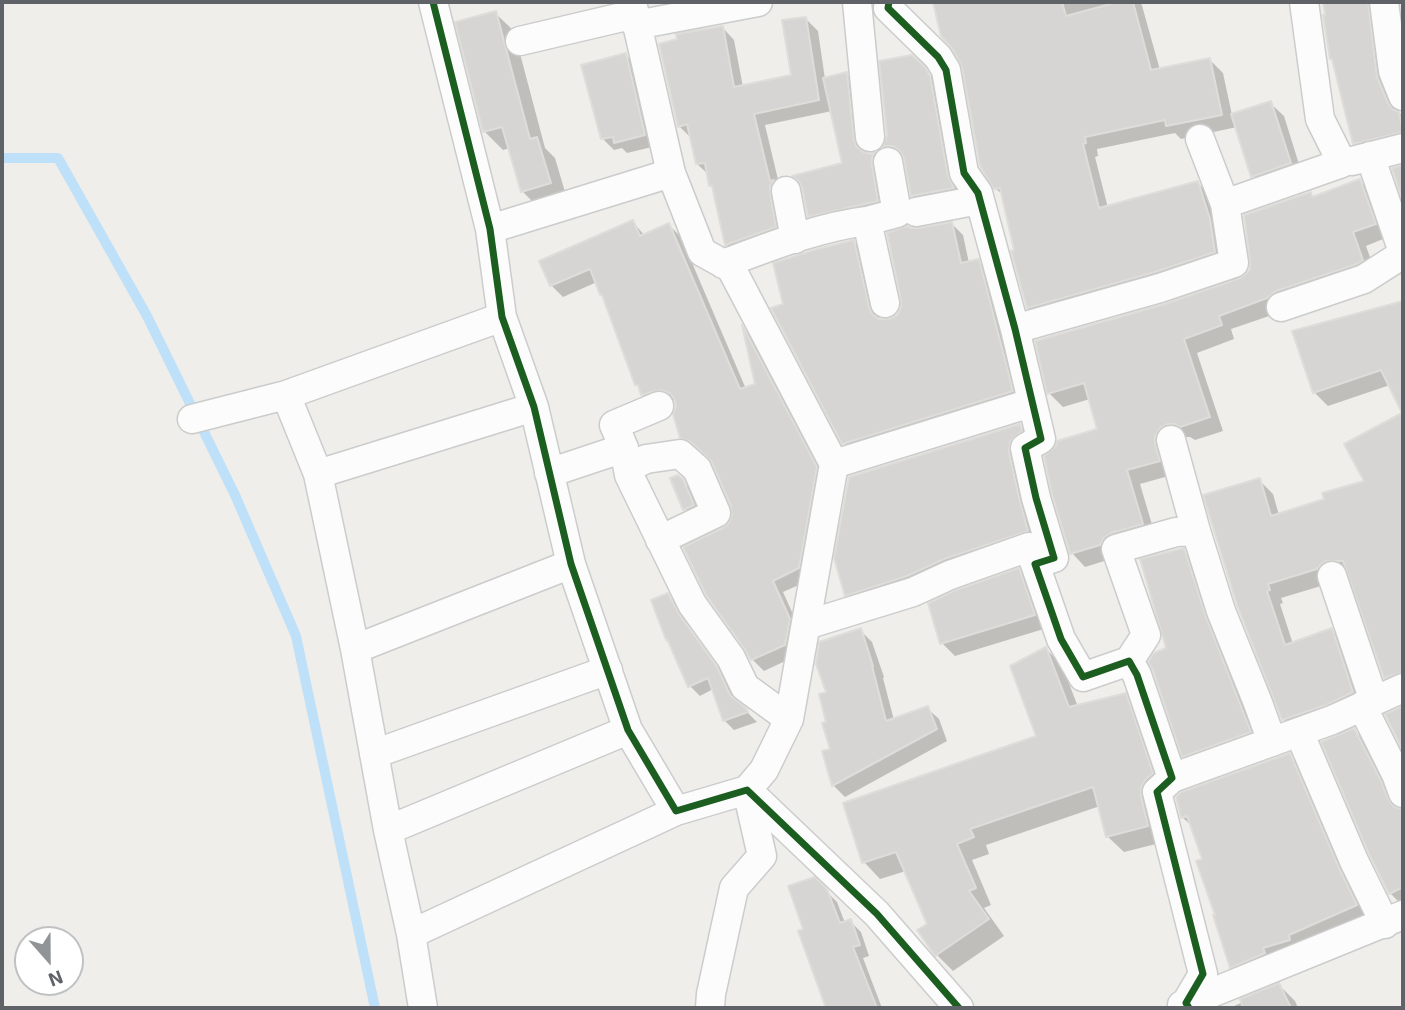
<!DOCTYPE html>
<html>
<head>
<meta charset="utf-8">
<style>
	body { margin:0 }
	#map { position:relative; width:1405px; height:1010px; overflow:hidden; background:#efeeea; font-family:"Exo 2",sans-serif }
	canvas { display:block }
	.frame { position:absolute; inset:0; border:4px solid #5f6368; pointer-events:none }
	.north { position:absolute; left:14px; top:926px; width:70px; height:70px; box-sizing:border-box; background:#fff; border:2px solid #bfc1c3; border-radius:50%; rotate:159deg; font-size:19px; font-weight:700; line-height:28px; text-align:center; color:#5f6368 }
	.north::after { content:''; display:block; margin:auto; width:24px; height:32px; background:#919496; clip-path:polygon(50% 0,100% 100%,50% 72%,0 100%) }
</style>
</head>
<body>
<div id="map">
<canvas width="1405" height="1010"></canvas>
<div class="frame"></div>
<div class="north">N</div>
</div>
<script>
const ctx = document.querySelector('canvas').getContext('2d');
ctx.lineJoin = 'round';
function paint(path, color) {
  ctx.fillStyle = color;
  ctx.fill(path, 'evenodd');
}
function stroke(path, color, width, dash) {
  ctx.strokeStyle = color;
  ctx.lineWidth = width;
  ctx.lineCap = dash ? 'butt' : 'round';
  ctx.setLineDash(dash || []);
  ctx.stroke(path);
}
const shadow = new Path2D(`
	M935 2H1141L1160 70 1210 60 1223 73 1232 115 1270 103 1284 116 1303 177 1266 190 1253 176 1237 127 1181 139 1175 133 1097 149 1098 156 1095 157 1108 208 1198 183 1211 196 1228 265 1041 321 1028 308 1004 196 995 188 964 66 953 47 942 35Z
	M1324 2H1389L1390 89 1399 114H1403V148L1369 156 1355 143 1334 61 1332 58Z
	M495 13 514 31 545 148 555 158 568 202 541 210 522 191 510 148 503 150 484 131Z
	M806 19 818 31 825 79 846 74 856 83 863 151 864 154H875L884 164 887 211 819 226 809 216 844 165 832 111 765 125 780 188 787 239 739 257 727 245 715 190 711 186 709 175 697 164 692 139 679 126 722 27 734 40 743 87 793 76Z
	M626 55 637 66 656 146 627 153 622 148 614 150 603 139Z
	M911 57 938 83 960 191 926 209 913 196 906 159H898L885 146Z
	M1360 181 1374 194 1388 237 1366 246 1376 274 1281 312 1231 329 1234 339 1197 353 1223 431 1195 440 1190 437H1182L1172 475 1140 484 1156 538 1114 558 1085 567 1072 553 1099 430 1090 399 1063 407 1049 393 1165 306 1247 276 1310 194 1314 198Z
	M633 222 645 236 669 225 681 237 746 389 757 385 745 330 753 339 827 480 810 580 783 592 801 632 796 656 764 671 752 659 725 529 731 523 733 506 714 462 704 452 694 449 682 437 676 402 673 400 654 406 643 395 641 389 636 385 604 298 601 295 597 282 563 297 551 285Z
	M952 224 963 235 969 263 978 260 989 272 1023 402 855 454 844 443 786 305 854 242 865 253 880 320 890 321 898 316 903 308 911 230Z
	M1403 303V412L1390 385 1328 406 1314 392 1294 332Z
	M1403 414V689L1399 691 1385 677 1350 574 1342 573 1331 583 1281 598 1283 603 1280 604 1293 644 1332 630 1345 644 1366 706 1297 733 1283 719 1238 605 1259 480 1273 494 1279 515 1326 500 1366 482 1346 445Z
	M1020 426 1033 439 1040 544 859 608 846 595Z
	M678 477 689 487 699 511 691 515 685 509 673 479Z
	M1183 550 1195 561 1261 743 1195 767 1184 756 1168 649Z
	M1018 570 1032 584 1047 628 955 656 942 643Z
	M668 595 678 605 688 626 726 678 739 704 757 722 734 730 724 720 713 689 700 696 690 686Z
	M860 630 872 642 884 677 883 678 894 720 927 708 939 719 947 741 845 797 833 785 832 750 828 723V693Z
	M1046 649 1062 665 1078 707 1125 695 1142 711 1168 790 1164 842 1124 852 1107 836 1100 806 986 845 989 854 972 860 991 905 984 908 1004 936 953 971 937 955 929 924 906 871 880 879 864 862 1038 738Z
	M1354 730 1368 744 1394 796 1400 811H1403V906L1390 893Z
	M1289 755 1302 768 1369 918 1244 979 1231 967 1204 860 1193 827 1182 817Z
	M825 890 837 902 845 923 850 921 861 932 869 956 863 958 882 1008H828L800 932 805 930Z
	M1279 985 1295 1001 1298 1008H1230Z`);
const stream = new Path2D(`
	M2 158H58L147 316 235 495 296 636 375 1008`);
const building = new Path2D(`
	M933 2H1062L1066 16 1118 2H1133L1151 70 1210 58 1222 115 1166 126 1165 120 1085 137 1086 143 1083 144 1099 208 1198 181 1210 219 1215 252 1155 272 1027 308 1011 251 1014 250 1000 188 994 189 980 166 962 67 952 48 941 36Z
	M1323 2H1368L1377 77 1388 103 1392 109 1399 112 1403 132 1353 144 1332 59H1330L1323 15H1325Z
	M496 11 530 139 537 137 551 183 521 192 502 127 483 132 455 22Z
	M806 17 819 100 754 114 770 181 774 180 770 186V193L776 227 725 245 712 186H709L705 163 696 164 687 124 678 127 659 44 677 39 676 34 723 26 734 87 791 75 782 20Z
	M626 53 645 135 614 143 613 137 601 139 581 65Z
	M912 55 925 67 930 76 948 176 954 188 911 196 904 159 901 152 893 146H883L887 135 879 61Z
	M847 72 854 139 856 146 863 152 871 154 875 152 872 157V165L878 201 808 217 802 187 798 180 792 176 842 163 823 78Z
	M1271 101 1291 163 1251 177 1231 114Z
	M1403 165V202L1392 168Z
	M1360 179 1376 224 1353 232 1363 260 1357 264 1276 291 1267 298 1219 316 1222 325 1184 339 1210 417 1180 427 1175 424H1167L1160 428 1155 436V444L1160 461 1127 470 1143 524 1111 533 1104 537 1100 545 1070 554 1052 494 1044 456 1056 446 1057 441 1097 429 1084 383 1047 394 1035 341 1165 304 1240 278 1245 275 1250 269V261L1244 215 1311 192 1312 197Z
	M633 220 640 236 669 223 740 389 755 384 742 325 817 467 799 568 773 581 790 619 785 645 751 660 744 648 706 595 683 547 723 528 729 523 732 515 731 506 712 462 691 442 680 438 673 414 676 407 675 400 670 393 660 390 641 395 638 385H635L602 295H600L590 269 550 286 539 261Z
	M952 222 961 263 979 259 1013 391 842 444 771 308 783 304 773 263 817 249 854 240 869 307 872 314 879 319H889L897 315 901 307V300L887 233 907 226 911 228H919Z
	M1403 301V672L1384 678 1343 561H1326L1320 565 1317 569 1268 584 1270 590 1267 591 1285 645 1332 628 1353 692 1326 705 1282 720 1237 605 1203 495 1260 478 1271 516 1324 499 1322 493 1364 481 1344 444 1402 413 1381 370 1313 393 1292 331Z
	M1020 424 1022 431 1010 441 1009 452 1020 502 1028 531 944 559 907 576 845 596 834 558 849 477Z
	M678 475 683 479 694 505 683 510 670 478Z
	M1184 548 1206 617 1251 732 1182 757 1153 670 1148 662 1154 653 1166 648 1140 559Z
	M1019 568 1035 615 940 644 928 603 956 590Z
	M668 593 679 614 717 667 730 695 747 709 748 712 723 721 708 678 688 687 667 639 666 640 651 600Z
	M861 628 873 666H872L886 721 928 706 937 729 832 786 822 751 830 749 822 723 826 722 819 694 826 692 816 664 819 642Z
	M1046 647 1069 707 1126 693 1153 773 1145 780 1141 788V796L1148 826 1106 837 1093 787 970 829 974 837 957 844 976 888 969 891 989 919 935 956 917 930 927 924 896 852 862 863 843 803 1036 736 1010 666Z
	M1403 706V751L1385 714Z
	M1354 728 1381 781 1388 799 1393 806 1403 809V887L1389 894 1369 854 1321 742Z
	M1290 753 1339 868 1357 905 1289 935 1290 940 1263 948 1265 953 1230 968 1213 915H1215L1196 861 1202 859 1187 816 1181 818 1176 797 1181 792Z
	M815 877 827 889 840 923 851 919 860 945 853 947 877 1008H826L798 931 803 929 788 886Z
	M1279 983 1291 1008H1243L1240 999Z`);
const street = new Path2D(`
	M433 2 490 229 502 317 534 407 571 564 628 730 676 811 747 790 877 914 959 1008
	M632 2 671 173 702 252 731 268 834 464 789 719 764 770 747 790 762 856 734 888 711 994 710 1008
	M857 2 870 137
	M889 2 888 8 938 57 946 70 964 173 978 193 1015 329 1041 439 1025 448 1036 498 1054 558 1035 564 1061 639 1083 677 1129 661 1137 675 1172 778 1157 792 1203 974 1186 1003 1189 1008
	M1384 2 1393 71 1403 96
	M636 25 758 2
	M520 41 635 14
	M1200 139 1225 204
	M1370 156 1403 252
	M1352 161 1403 148
	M786 191 795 239
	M916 212 979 200
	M867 221 897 213 888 162
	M490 229 671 173
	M723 264C769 247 818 227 867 221L885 303
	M1281 307 1364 279 1403 254
	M1015 329 1160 288 1234 263 1225 204 1342 163 1320 119 1304 2
	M286 395 502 317
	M192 419 286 395 318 474 355 649 388 830 411 934 423 1008
	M1171 440 1196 531
	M624 448 614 425 659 406
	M834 464 1031 403
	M628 468 646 459 680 454 697 469 716 513 660 540
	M549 473 624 448 629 475 692 604 731 658 745 687 789 719
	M318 474 534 407
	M1332 576 1374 701
	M806 625 913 592 950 575 1029 547 1035 564
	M355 649 571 564
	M1129 661 1146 635 1116 549 1176 532 1196 531 1221 611 1258 703 1272 742
	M1362 706 1396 774 1403 793
	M1299 732 1354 861 1385 924
	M374 754 608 670
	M1172 778 1332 720 1403 688
	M388 830 628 730
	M411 934 676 811
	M1182 1005 1403 915`);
const cycleway = new Path2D(`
	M433 2 490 229 502 317 534 407 571 564 628 730 676 811 747 790 877 914 959 1008
	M889 2 888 8 938 57 946 70 964 173 978 193 1015 329 1041 439 1025 448 1036 498 1054 558 1035 564 1061 639 1083 677 1129 661 1137 675 1172 778 1157 792 1203 974 1186 1003 1189 1008`);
paint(shadow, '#0003');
stroke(stream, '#bfe0f9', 10);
paint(building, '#d6d5d3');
stroke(building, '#deddd9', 2);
stroke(street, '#cbcccc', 31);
stroke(street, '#fdfcfc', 28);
stroke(cycleway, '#1b5e20', 7);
</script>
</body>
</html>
